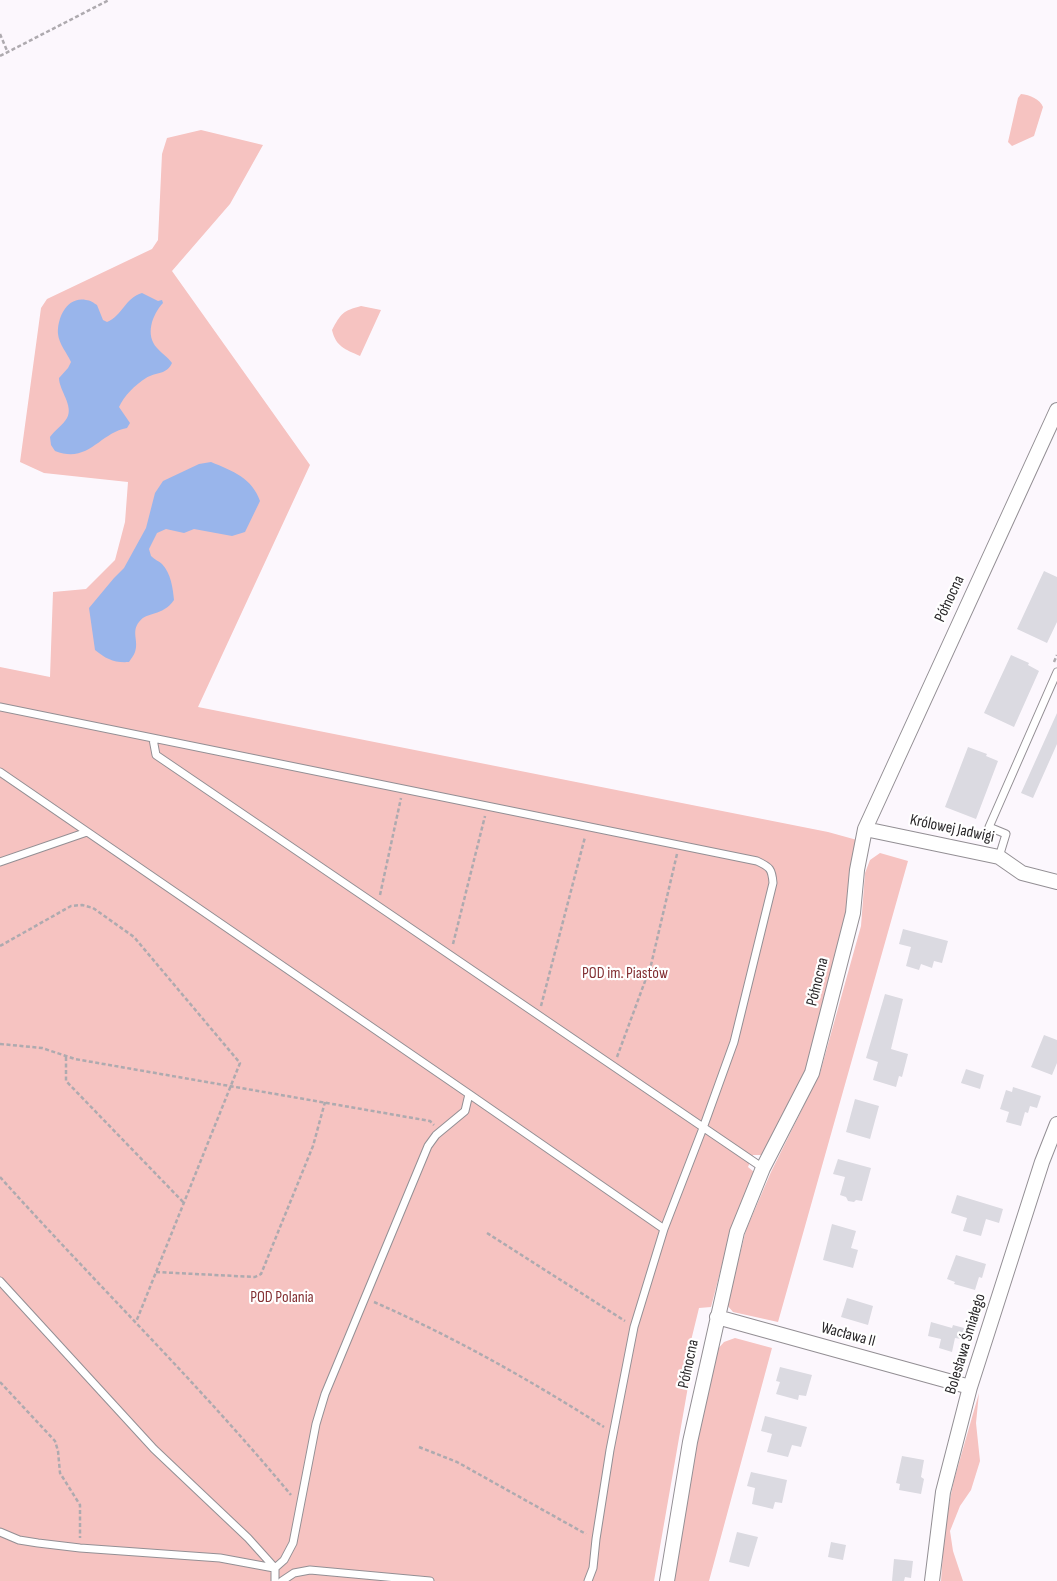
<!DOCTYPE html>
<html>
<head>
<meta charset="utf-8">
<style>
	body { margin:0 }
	canvas { display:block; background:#fcf7fd }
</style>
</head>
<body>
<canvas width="1057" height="1581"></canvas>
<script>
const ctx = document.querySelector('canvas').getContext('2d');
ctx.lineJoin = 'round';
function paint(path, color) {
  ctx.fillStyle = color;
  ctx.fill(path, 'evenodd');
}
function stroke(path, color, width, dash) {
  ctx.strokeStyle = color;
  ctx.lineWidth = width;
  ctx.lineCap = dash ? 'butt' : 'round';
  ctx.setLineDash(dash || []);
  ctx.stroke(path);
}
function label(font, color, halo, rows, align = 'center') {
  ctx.font = font + ' "Sofia Sans Condensed",sans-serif';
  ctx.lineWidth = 4.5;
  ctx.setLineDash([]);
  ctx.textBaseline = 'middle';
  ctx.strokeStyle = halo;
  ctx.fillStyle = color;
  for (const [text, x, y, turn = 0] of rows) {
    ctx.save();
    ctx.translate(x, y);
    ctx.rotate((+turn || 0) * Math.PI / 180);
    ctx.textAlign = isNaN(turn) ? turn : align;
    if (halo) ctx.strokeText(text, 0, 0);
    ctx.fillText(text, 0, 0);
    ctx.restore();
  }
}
const green = new Path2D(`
	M1021 94C1030 95 1040 99 1043 107L1034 136 1012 146 1008 142 1018 98Z
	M201 130 263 145 230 204 172 271 310 465 198 707 828 832 857 840 848 906 807 1067 762 1155H753L748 1167 754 1172 730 1234 711 1307 699 1308 687 1357 693 1358 654 1581H0V667L50 677 53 592 86 589 115 560 125 522 128 482 44 473 20 462 41 308 47 299 152 249 158 240 162 154 167 138Z
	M361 306 381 310 360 356C345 349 336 347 332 330 341 313 343 311 361 306Z
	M880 853 908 861 778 1322 733 1312 727 1305 746 1230 771 1172 820 1073 861 926 865 873 870 860Z
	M735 1338 772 1348 709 1581H674L698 1439 716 1351 724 1342Z
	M979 1393 976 1423 980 1461 971 1490 960 1506 950 1531 953 1551 963 1581H941L945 1523 954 1480Z`);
const water = new Path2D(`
	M142 293 158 301 162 300 163 303C152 315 145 335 157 348 162 354 168 357 172 363 167 375 155 372 146 378 135 385 124 396 119 407L130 423 127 428C99 433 89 464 55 451L51 445 50 437C55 430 63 425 67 418 74 406 59 390 59 378L68 368 71 362C67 353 59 344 58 334 57 318 67 296 86 300 90 300 94 303 97 305L103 320 107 322C122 316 126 297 142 293Z
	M211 462C233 471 252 478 260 501L245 532 232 536 194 529 184 533 166 529 157 533 149 549 151 556C155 560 159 561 162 564 171 573 173 589 174 600 162 617 147 611 139 622 131 632 139 641 135 652 134 655 131 659 129 662 114 663 106 659 95 650L89 608 114 578 124 568 146 528 155 493 163 481 199 464Z`);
const building = new Path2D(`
	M1044 571 1057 577V622L1047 643 1017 629Z
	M1011 655 1029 663 1028 665 1039 671 1014 727 984 713Z
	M1057 713V744L1033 798 1021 793Z
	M968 747 987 754 986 756 998 761 976 819 945 807Z
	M903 929 948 941 942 963 934 961 932 968 921 964 919 970 906 966 911 947 899 944Z
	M885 994 903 999 891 1049 908 1054 902 1077 899 1076 896 1087 873 1080 878 1062 866 1058Z
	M1044 1035 1057 1040V1063L1052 1075 1031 1067Z
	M966 1069 984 1075 980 1089 961 1083Z
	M1013 1087 1041 1096 1037 1108 1030 1106 1028 1113 1025 1112 1021 1126 1006 1122 1009 1112 1000 1109 1006 1090 1012 1092Z
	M855 1099 879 1106 870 1139 846 1132Z
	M838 1159 871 1168 862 1201 856 1200 854 1202 848 1201 846 1197 840 1195 845 1177 833 1174Z
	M957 1195 1003 1209 999 1223 986 1219 981 1236 963 1231 967 1218 951 1213Z
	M832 1224 856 1231 851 1248 858 1250 853 1268 823 1260Z
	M956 1255 986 1264 982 1278 979 1277 975 1290 954 1284 955 1282 947 1279Z
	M847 1298 873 1306 868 1325 841 1317Z
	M931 1322 952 1328 953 1325 964 1328 961 1339 955 1338 952 1352 939 1348 941 1339 928 1336Z
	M780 1367 812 1375 806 1396 799 1395 798 1400 776 1394 780 1382 776 1381Z
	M765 1416 807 1427 801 1447 792 1445 788 1457 767 1452 772 1434 761 1431Z
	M902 1456 924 1460 921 1477 924 1479 921 1494 899 1490 900 1484 896 1483Z
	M751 1472 787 1480 782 1503 775 1502 773 1509 752 1504 755 1488 747 1486Z
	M737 1532 758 1537 749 1567 729 1562Z
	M831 1542 846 1545 843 1560 828 1557Z
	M894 1559 913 1561 911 1578 905 1577 904 1581H892Z`);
const path = new Path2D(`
	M0 34 8 53
	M0 56 109 0
	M1054 662 1057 655
	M380 895 401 798
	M453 944 485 816
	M0 946 71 906 82 905 93 908 134 937 240 1063 136 1322
	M541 1006 585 837
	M0 1044 42 1048 75 1059 430 1121 434 1125
	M66 1057V1081L184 1203
	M617 1057 651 965 677 854
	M0 1177C96 1284 199 1384 291 1495
	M487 1233 625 1321
	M156 1272 255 1277 261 1274 313 1146 325 1102
	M374 1302C454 1337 530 1380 604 1427
	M0 1382 55 1441 58 1451 60 1473 80 1505V1538
	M419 1447 457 1462 586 1534`);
const lane = new Path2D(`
	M0 707 757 861C770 867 772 869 773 883L734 1042 703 1128 664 1229
	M153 739 156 755 763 1168
	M0 772 469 1094 465 1111 436 1135 428 1146 325 1394 316 1424 293 1543 284 1560 275 1568
	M999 857 1006 834 989 827 1057 672
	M0 862 87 832
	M469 1094 664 1229 634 1327 610 1450 596 1539 593 1568 588 1581
	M0 1281 154 1449 248 1538 275 1568V1581
	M0 1532 19 1540 38 1543 80 1548 220 1558 274 1568
	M282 1581 294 1573 310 1570 430 1581`);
const street = new Path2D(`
	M865 829 999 857 1022 873 1057 882
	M717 1317 970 1387
	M667 1581 690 1442 737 1232 763 1168 812 1073 853 913 857 870 865 829 1057 410
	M932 1581 943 1492 970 1387 1042 1162 1057 1124`);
const streetNames = [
	["Północna",950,599,-65],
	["Królowej Jadwigi",952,829,12],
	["Północna",818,982,-76],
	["Wacława II",848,1335,15],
	["Bolesława Śmiałego",966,1344,-73],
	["Północna",689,1364,-78]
];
const parkNames = [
	["POD im. Piastów",625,974],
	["POD Polania",282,1298]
];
paint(green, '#f6c3c1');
paint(water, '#99b5eb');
paint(building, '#dbdae1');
stroke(lane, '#938f94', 9);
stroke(street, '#938f94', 16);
stroke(path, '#aeaaaf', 2.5, [4, 2.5]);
stroke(lane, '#fff', 7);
stroke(street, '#fff', 14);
label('16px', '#292729', '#fff', streetNames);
label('16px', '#833033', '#fff', parkNames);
</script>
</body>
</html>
